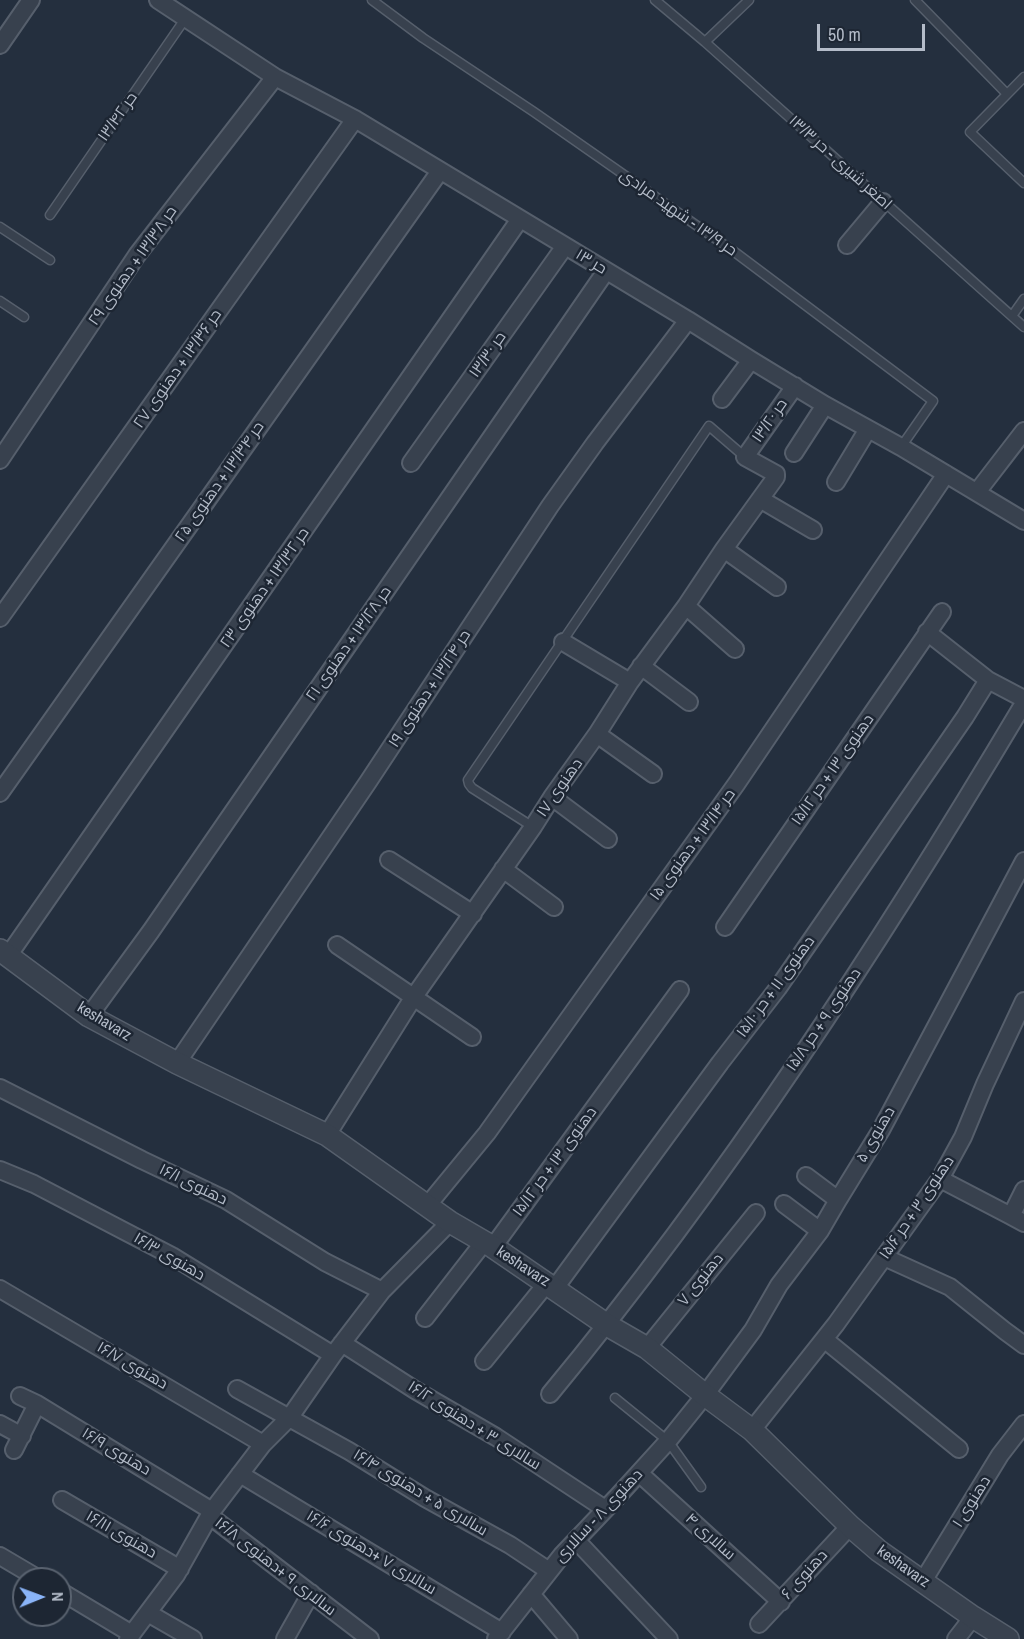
<!DOCTYPE html>
<html>
<head>
<meta charset="utf-8">
<style>
	body { margin:0 }
	#map { position:relative; width:1024px; height:1639px; overflow:hidden; background:#242f3e; font-family:"Archivo Narrow",sans-serif }
	canvas { display:block }
	.north { position:absolute; left:12px; top:1567px; width:60px; height:60px; box-sizing:border-box; background:#1d2633; border:2px solid #59626f; border-radius:50%; rotate:89deg; font-size:16px; font-weight:700; line-height:24px; text-align:center; color:#b4bcc9 }
	.north::after { content:''; display:block; margin:auto; width:21px; height:27px; background:#8ab4f8; clip-path:polygon(50% 0,100% 100%,50% 72%,0 100%) }
	.scale { position:absolute; left:817px; top:24px; width:108px; height:27px; box-sizing:border-box; border:3px solid #b4bcc9; border-top:0; padding-left:8px; font-size:18px; line-height:21px; white-space:nowrap; color:#b4bcc9; -webkit-text-stroke:4px #1d2633; paint-order:stroke }
</style>
</head>
<body>
<div id="map">
<canvas width="1024" height="1639"></canvas>
<div class="north">N</div>
<div class="scale">50 m</div>
</div>
<script>
const ctx = document.querySelector('canvas').getContext('2d');
ctx.lineJoin = 'round';
function stroke(path, color, width, dash) {
  ctx.strokeStyle = color;
  ctx.lineWidth = width;
  ctx.lineCap = dash ? 'butt' : 'round';
  ctx.setLineDash(dash || []);
  ctx.stroke(path);
}
function label(font, color, halo, rows, align = 'center') {
  ctx.font = font + ' "Archivo Narrow",Cairo,sans-serif';
  ctx.lineWidth = 5;
  ctx.setLineDash([]);
  ctx.textBaseline = 'middle';
  ctx.strokeStyle = halo;
  ctx.fillStyle = color;
  for (const [text, x, y, turn = 0] of rows) {
    ctx.save();
    ctx.translate(x, y);
    ctx.rotate((+turn || 0) * Math.PI / 180);
    ctx.textAlign = isNaN(turn) ? turn : align;
    if (halo) ctx.strokeText(text, 0, 0);
    ctx.fillText(text, 0, 0);
    ctx.restore();
  }
}
const service = new Path2D(`
	M372 0 423 38 534 112 736 253 933 401 901 447
	M655 0 705 42 1024 327
	M915 0 1007 94
	M705 42 749 0
	M1024 77 970 132 1024 183
	M50 215 185 19
	M0 227 50 260
	M0 301 24 317
	M1012 316 1024 299
	M533 827 472 788 469 784 468 780 709 426 745 457
	M615 1398 668 1441 701 1487`);
const minor = new Path2D(`
	M158 0 275 77 355 119 688 320 751 360 825 405 901 447 1024 521
	M0 45 31 0
	M847 245 883 202
	M722 399 751 360
	M794 453 825 405
	M0 460 137 255 275 77
	M411 463 565 246
	M836 482 868 429
	M977 492 1024 431
	M760 499 813 530
	M724 549 777 587
	M686 606 735 649
	M0 618 355 119
	M927 632 988 680 1024 699
	M563 642 630 682
	M641 666 689 702
	M597 734 653 774
	M0 793 440 171
	M552 797 608 839
	M389 860 473 914
	M503 869 554 907
	M725 927 942 612
	M337 945 472 1037
	M8 956 520 219
	M89 1016 151 931 606 271
	M177 1063 368 782 550 506 595 443 688 320
	M0 1088 142 1160 226 1200 325 1262 382 1291
	M327 1135 413 998 533 827 552 797 597 734 630 682 686 606 724 549 776 477V474L745 457 795 386
	M0 1170 34 1184 172 1256 333 1355
	M806 1176 838 1200
	M940 1179 1011 1216
	M1024 1190 1011 1216 1024 1223
	M784 1204 820 1231
	M427 1206 487 1133 737 783 946 474
	M493 1247 680 990
	M884 1257 950 1287 1005 1331 1024 1345
	M555 1288 720 1063 778 988 965 717 988 680
	M0 1289 263 1444
	M425 1318 484 1242
	M824 1339 959 1449
	M342 1343 415 1390 496 1437 605 1509
	M647 1348 756 1213
	M484 1361 547 1283
	M237 1389 349 1451 425 1498 510 1545 549 1571
	M550 1394C728 1179 881 943 1024 703
	M20 1396 37 1404 212 1511
	M0 1424 22 1436
	M752 1430 836 1324 940 1179 963 1137 985 1084 1024 1001
	M14 1450 37 1404
	M639 1473 781 1602
	M240 1474 502 1632
	M62 1500 180 1569
	M210 1516 370 1639
	M576 1540 669 1639
	M0 1556 39 1579
	M923 1581 1000 1455 1024 1424
	M60 1591 132 1634
	M531 1594 569 1639
	M148 1613 193 1639
	M759 1624 850 1526
	M128 1639 176 1575 212 1511 263 1444 290 1417 333 1355 382 1291 450 1222
	M285 1639 311 1593
	M496 1639 562 1555 618 1496 668 1441 705 1395 753 1330 779 1285 820 1231 838 1200 881 1130 1024 861
	M956 1639 973 1617`);
const tertiary = new Path2D(`
	M0 950 89 1016 177 1063 327 1135 450 1222 493 1247 607 1325 647 1348 705 1395 752 1430 850 1526 879 1551 973 1617 1008 1639`);
const streetNames = [
	["حر ۱۳/۴۲",118,117,-55],
	["اصغر شیری - حر ۱۳/۳",840,163,42],
	["حر ۱۳/۹ - شهید مرادی",678,213,35],
	["حر ۱۳",591,262,31],
	["حر ۱۳/۳۸ + دهنوی ۲۹",133,266,-55],
	["حر ۱۳/۳۰",488,355,-55],
	["حر ۱۳/۳۶ + دهنوی ۲۷",178,369,-55],
	["حر ۱۳/۲۰",770,421,-55],
	["حر ۱۳/۳۴ + دهنوی ۲۵",220,482,-55],
	["حر ۱۳/۳۲ + دهنوی ۲۳",265,588,-55],
	["حر ۱۳/۲۸ + دهنوی ۲۱",349,644,-55],
	["حر ۱۳/۲۴ + دهنوی ۱۹",430,689,-57],
	["دهنوی ۱۳ + حر ۱۵/۱۲",833,770,-55],
	["دهنوی ۱۷",560,788,-55],
	["حر ۱۳/۱۴ + دهنوی ۱۵",693,845,-54],
	["دهنوی ۱۱ + حر ۱۵/۱۰",776,987,-54],
	["دهنوی ۹ + حر ۱۵/۸",824,1020,-56],
	["keshavarz",104,1022,31],
	["دهنوی ۵",876,1135,-60],
	["دهنوی ۱۳ + حر ۱۵/۱۲",555,1162,-54],
	["دهنوی ۱۶/۱",193,1185,26],
	["دهنوی ۳ + حر ۱۵/۶",917,1208,-56],
	["دهنوی ۱۶/۳",169,1257,30],
	["keshavarz",523,1267,33],
	["دهنوی ۷",701,1280,-51],
	["دهنوی ۱۶/۷",132,1366,30],
	["سالاری ۳ + دهنوی ۱۶/۲",474,1426,32],
	["دهنوی ۱۶/۹",116,1452,31],
	["سالاری ۵ + دهنوی ۱۶/۴",420,1493,31],
	["دهنوی ۱",972,1502,-58],
	["دهنوی ۸ - سالاری",599,1516,-47],
	["دهنوی ۱۶/۱۱",121,1535,30],
	["سالاری ۴",710,1537,42],
	["سالاری ۷ +دهنوی ۱۶/۶",371,1553,31],
	["سالاری ۹ +دهنوی ۱۶/۸",275,1567,38],
	["keshavarz",903,1567,35],
	["دهنوی ۶",805,1575,-48]
];
stroke(service, '#565f6c', 11);
stroke(minor, '#565f6c', 20);
stroke(tertiary, '#565f6c', 24);
stroke(service, '#38414e', 8);
stroke(minor, '#38414e', 16);
stroke(tertiary, '#38414e', 21);
label('16px', '#b4bcc9', '#1d2633', streetNames);
</script>
</body>
</html>
